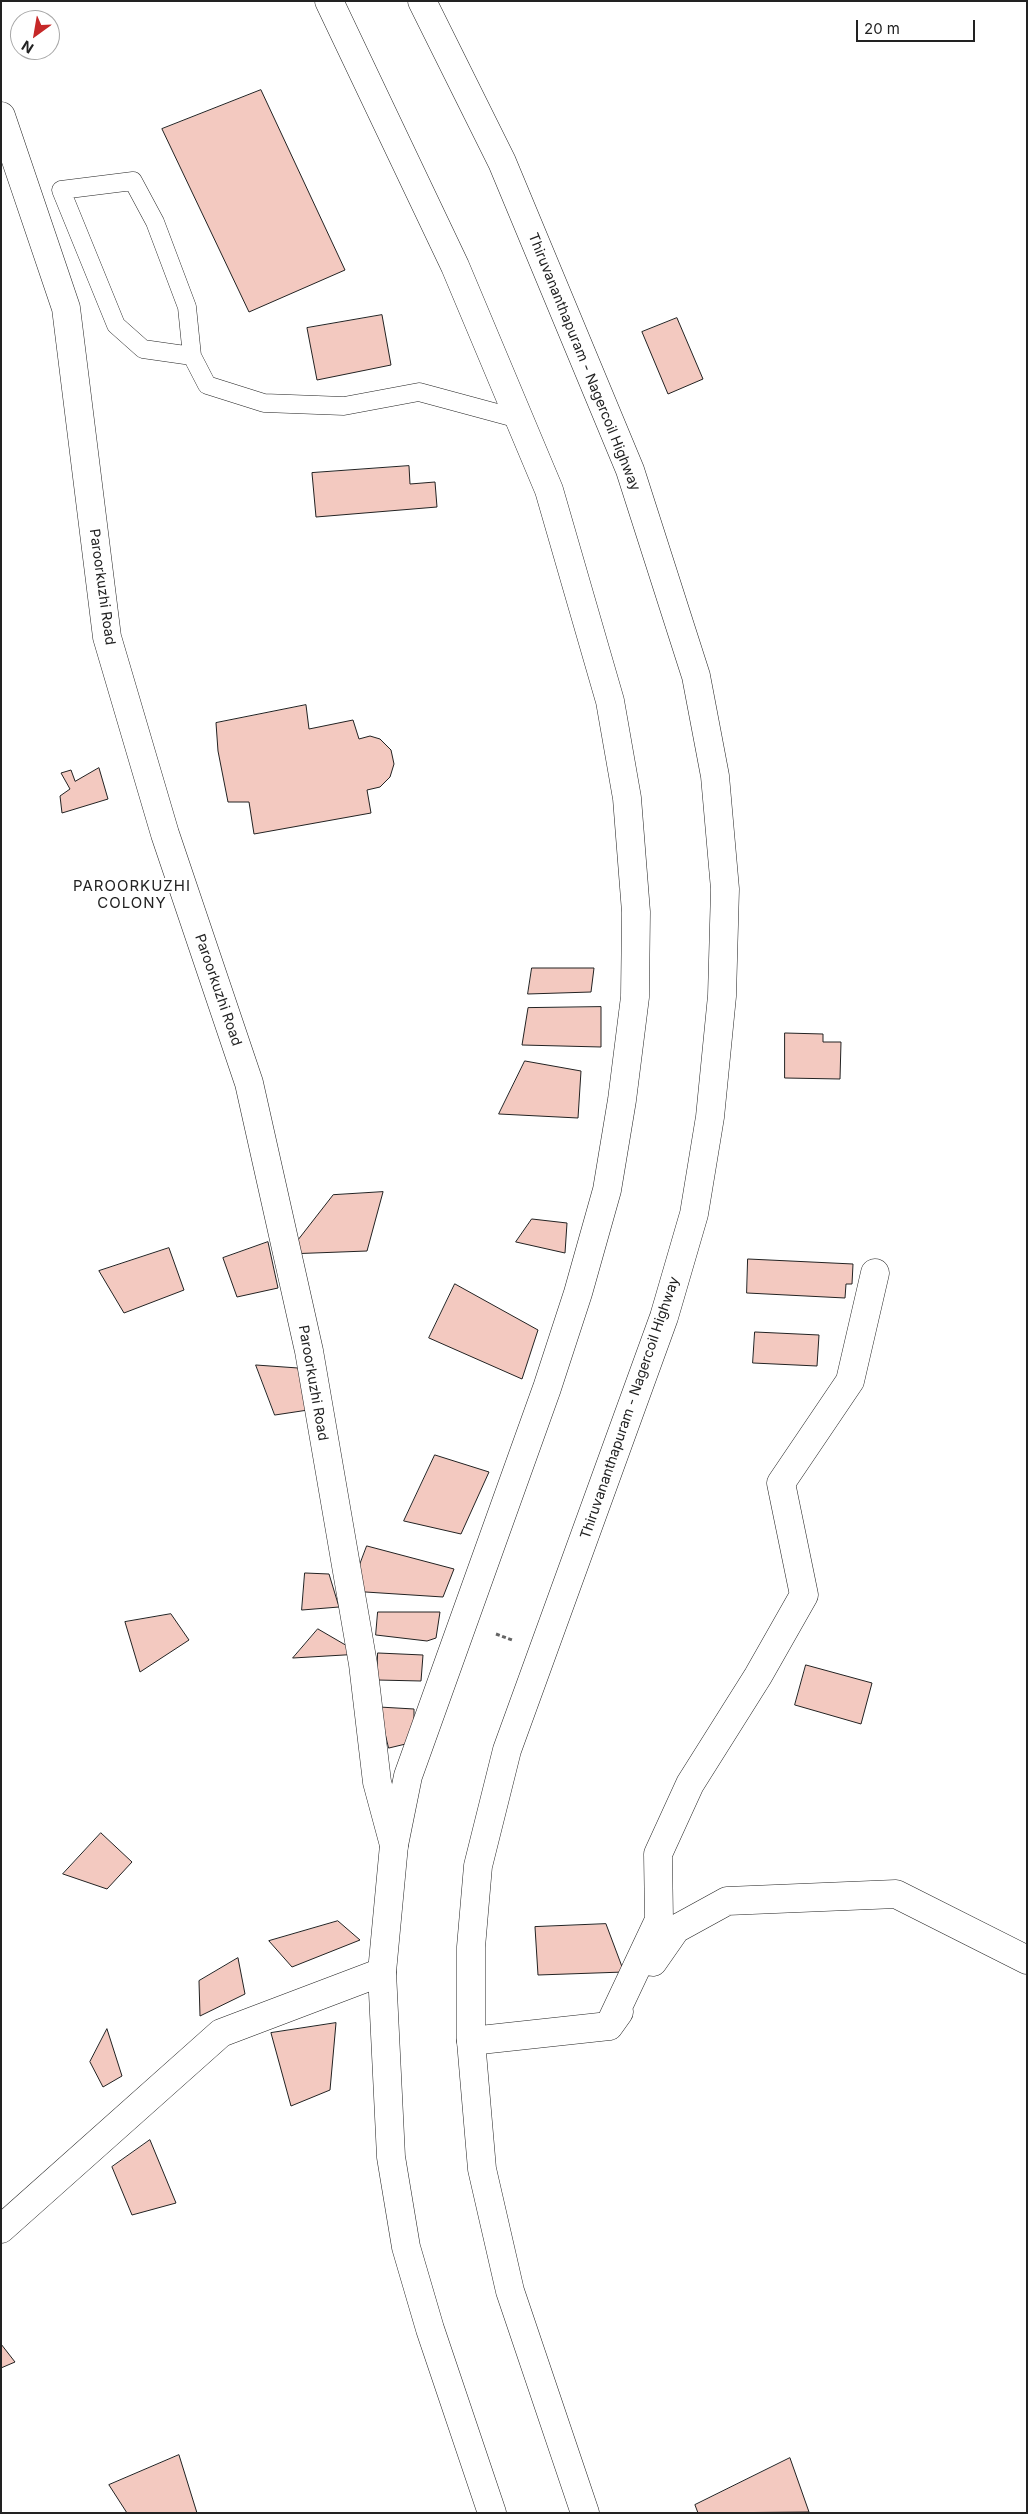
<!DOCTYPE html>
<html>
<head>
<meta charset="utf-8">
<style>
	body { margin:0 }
	#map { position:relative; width:1028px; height:2514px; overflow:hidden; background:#fff; font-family:Inter,sans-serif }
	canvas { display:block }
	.frame { position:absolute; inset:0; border:2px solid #222; pointer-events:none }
	.north { position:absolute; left:10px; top:10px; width:50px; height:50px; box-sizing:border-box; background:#fff; border:1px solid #a7a7a7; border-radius:50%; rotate:212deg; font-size:14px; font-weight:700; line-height:20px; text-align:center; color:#222 }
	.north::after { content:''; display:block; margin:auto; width:18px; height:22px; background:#c62828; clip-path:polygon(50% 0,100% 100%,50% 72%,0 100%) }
	.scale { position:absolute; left:856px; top:20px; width:119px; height:22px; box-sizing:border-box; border:2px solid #222; border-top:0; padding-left:6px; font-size:15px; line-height:18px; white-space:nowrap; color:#222; -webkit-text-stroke:4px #fff; paint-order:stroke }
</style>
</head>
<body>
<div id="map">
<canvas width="1028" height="2514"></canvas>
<div class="frame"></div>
<div class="north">N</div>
<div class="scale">20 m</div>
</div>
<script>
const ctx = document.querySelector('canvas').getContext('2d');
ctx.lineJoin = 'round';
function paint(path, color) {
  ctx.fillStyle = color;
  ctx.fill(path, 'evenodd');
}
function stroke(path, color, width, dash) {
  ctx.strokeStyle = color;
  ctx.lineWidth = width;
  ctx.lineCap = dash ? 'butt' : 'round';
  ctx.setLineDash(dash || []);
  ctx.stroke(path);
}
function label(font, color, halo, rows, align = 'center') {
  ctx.font = font + ' Inter,sans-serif';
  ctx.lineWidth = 4;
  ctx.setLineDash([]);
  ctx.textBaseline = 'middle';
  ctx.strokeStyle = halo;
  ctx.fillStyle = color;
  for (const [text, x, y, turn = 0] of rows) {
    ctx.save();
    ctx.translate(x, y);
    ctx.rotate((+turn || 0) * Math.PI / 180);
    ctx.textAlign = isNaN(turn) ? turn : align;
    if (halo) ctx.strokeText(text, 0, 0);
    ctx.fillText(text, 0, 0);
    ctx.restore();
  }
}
const building = new Path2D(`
	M261 90 345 270 249 312 162 129Z
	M382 315 391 365 317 380 307 328Z
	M677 318 703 379 668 394 642 332Z
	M409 466 410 484 435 482 437 507 316 517 312 473Z
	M306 705 309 729 353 720 359 739 370 736 380 739 391 750 394 764 390 777 380 787 367 790 371 813 254 834 249 802H228L218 751 216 723Z
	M99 768 108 799 62 813 60 796 70 789 61 773 71 770 75 781Z
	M532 968H594L591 992 528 994Z
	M601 1007V1047L522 1045 528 1008Z
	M785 1033 823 1034V1042H841L840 1079 785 1078Z
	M525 1061 581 1071 578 1118 499 1114Z
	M383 1192 367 1251 287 1254 333 1195Z
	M532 1219 567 1223 565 1253 516 1242Z
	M268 1242 278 1288 237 1297 223 1258Z
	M169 1248 184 1290 124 1313 99 1271Z
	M748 1259 853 1264 852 1284H846L845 1298 747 1293Z
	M455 1284 538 1330 522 1379 429 1338Z
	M755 1332 819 1335 817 1366 753 1363Z
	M256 1365 298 1368 308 1410 275 1415Z
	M435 1455 489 1472 461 1534 404 1521Z
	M367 1546 454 1569 443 1597 350 1591Z
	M305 1573 329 1574 339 1607 302 1610Z
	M378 1612H440L436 1638 427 1641 376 1635Z
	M171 1614 189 1640 140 1672 125 1622Z
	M318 1629 361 1654 293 1658Z
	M378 1653 423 1655 421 1681 377 1680Z
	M806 1665 872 1683 861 1724 795 1705Z
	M379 1707 414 1709V1742L389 1748Z
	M101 1833 132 1862 107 1889 63 1874Z
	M338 1921 360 1940 292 1967 269 1941Z
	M606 1924 624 1972 538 1975 535 1927Z
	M238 1958 245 1994 200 2016 199 1981Z
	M336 2023 330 2090 291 2106 271 2033Z
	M107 2029 122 2076 103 2087 90 2062Z
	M150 2140 176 2203 132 2215 112 2167Z
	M1 2344 15 2362 1 2368Z
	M179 2455 197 2513H127L109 2485Z
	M790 2458 809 2512 698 2513 695 2505Z`);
const path = new Path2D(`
	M496 1634 512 1640`);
const lane = new Path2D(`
	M192 356 143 349 116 325 61 190 133 181 155 222 187 307 192 356 207 385 264 403 344 406 419 392 519 419`);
const street = new Path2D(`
	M1 116 66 308 107 637 165 834 249 1083 309 1351 363 1664 377 1782 394 1845
	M653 1962 676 1929 727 1901 896 1894 1027 1960
	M609 2026 659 1920 658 1854 690 1784 758 1676 804 1595 781 1483 850 1381 875 1273
	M471 2041 609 2026 619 2012
	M1 2229 221 2033 382 1972`);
const primary = new Path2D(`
	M329 1 455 266 549 490 610 701 627 798 636 912 635 997 622 1100 607 1190 578 1293 547 1388 408 1776 394 1845 382 1972 391 2157 406 2247 430 2329 492 2513
	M422 1 502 162 630 470 696 676 715 776 725 889 722 996 710 1117 694 1214 664 1317 507 1750 478 1866 471 1947V2041L482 2169 510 2291 585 2513`);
const streetNames = [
	["Thiruvananthapuram - Nagercoil Highway",584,362,68],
	["Paroorkuzhi Road",102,587,82],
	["Paroorkuzhi Road",218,990,71],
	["Paroorkuzhi Road",313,1383,80],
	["Thiruvananthapuram - Nagercoil Highway",630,1408,-71]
];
const neighbourhoodNames = [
	["PAROORKUZHI",132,886],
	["COLONY",132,903]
];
paint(building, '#f3c9c0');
stroke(building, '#222', 1);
stroke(lane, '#222', 19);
stroke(street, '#222', 29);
stroke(primary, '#222', 29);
stroke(path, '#646464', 3, [4, 2.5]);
stroke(lane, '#fff', 18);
stroke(street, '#fff', 28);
stroke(primary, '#fff', 28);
label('14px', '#222', '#fff', streetNames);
ctx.letterSpacing = '1px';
label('15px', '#222', '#fff', neighbourhoodNames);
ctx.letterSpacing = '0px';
</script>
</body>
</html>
